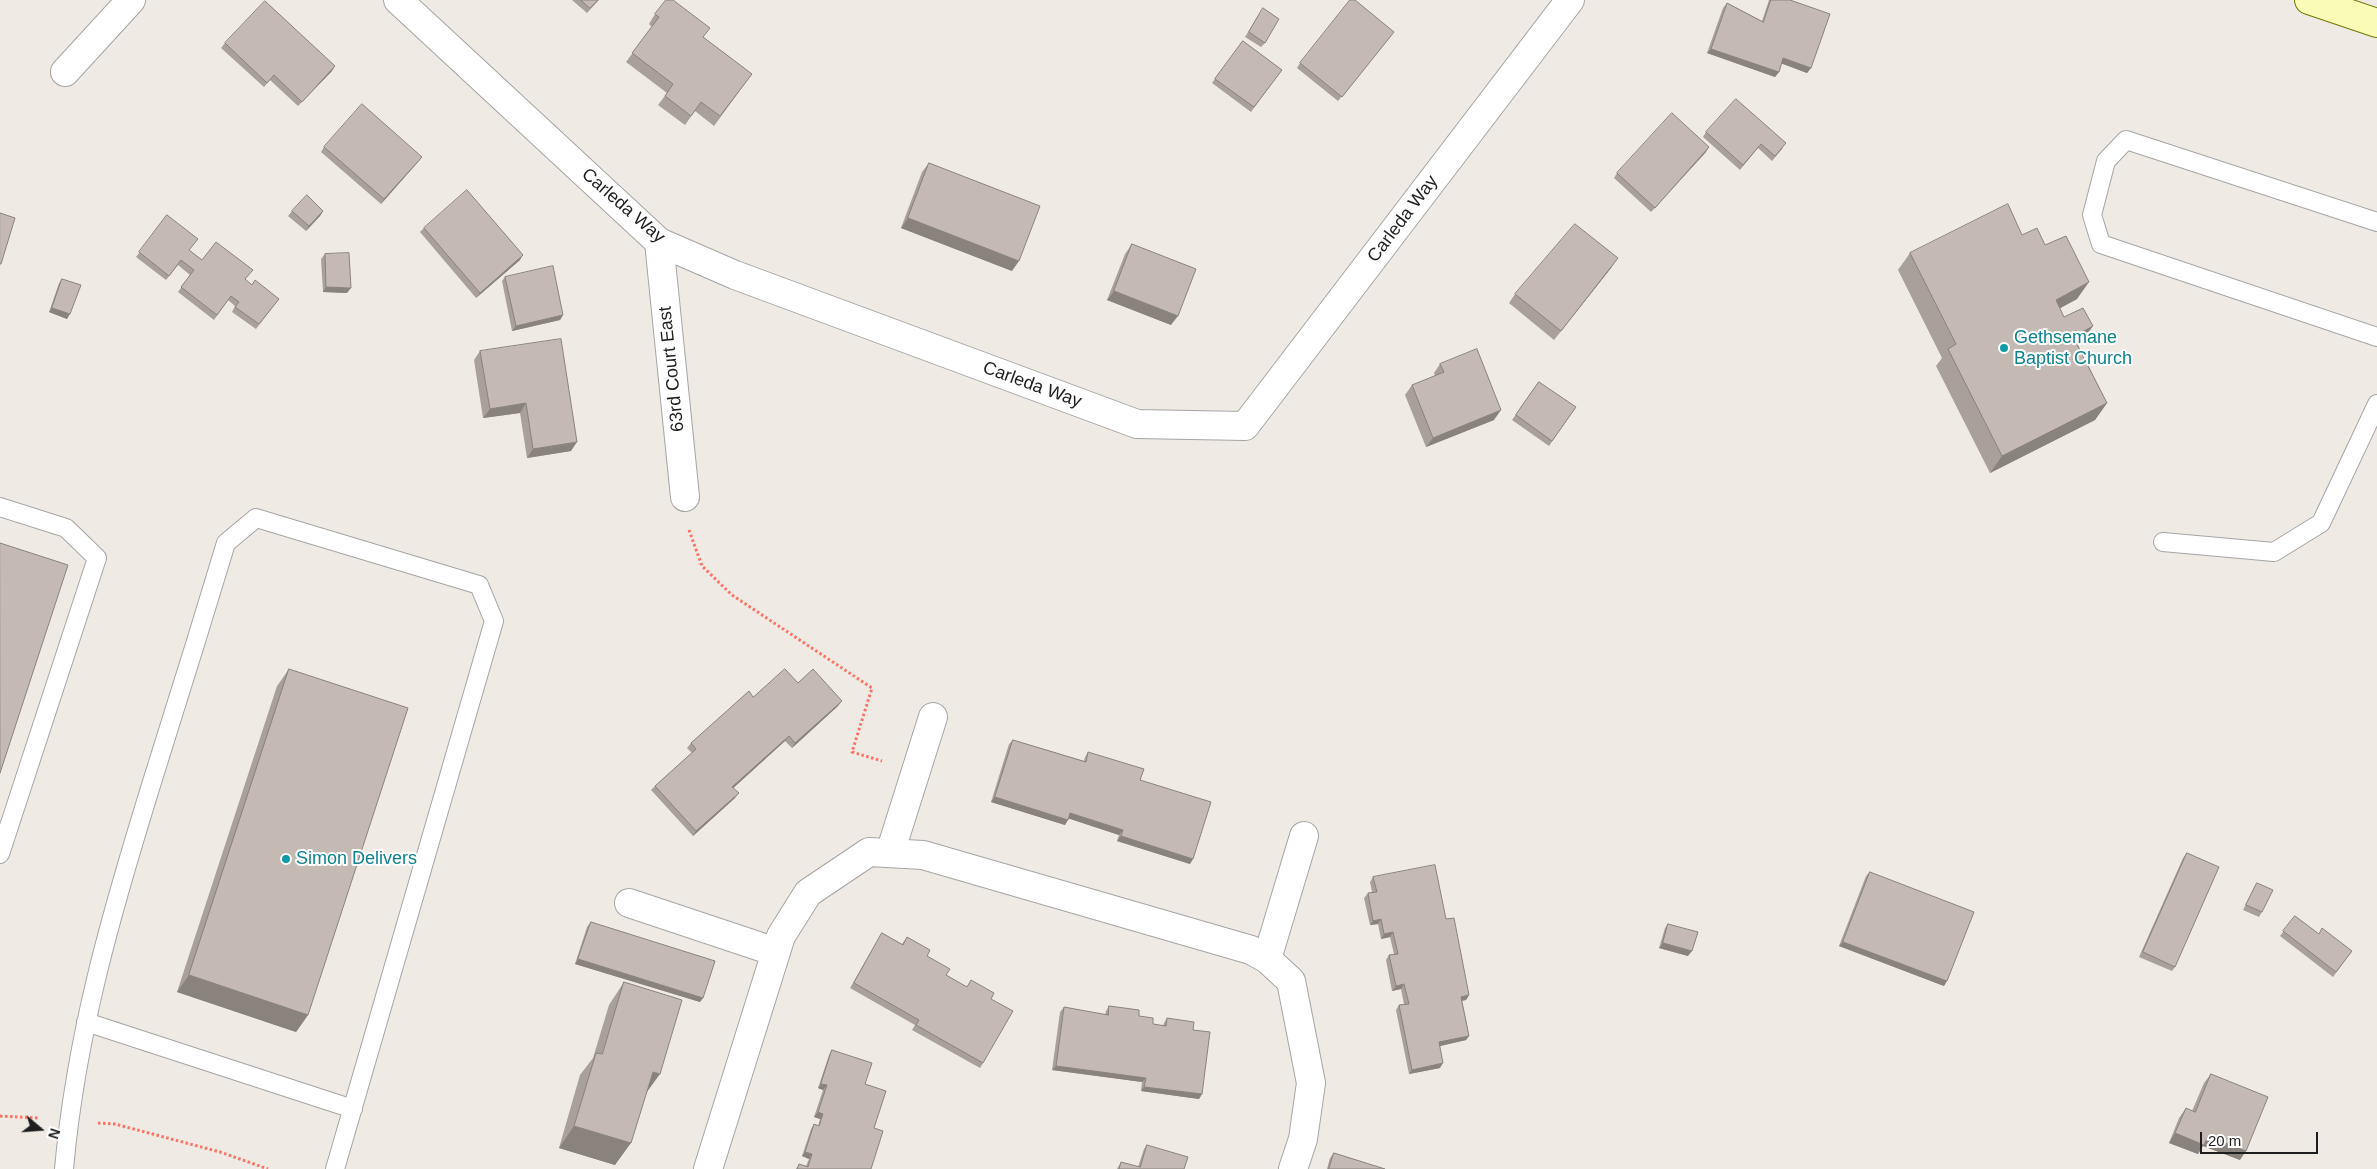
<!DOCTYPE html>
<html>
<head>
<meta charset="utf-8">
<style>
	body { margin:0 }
	#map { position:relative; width:2377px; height:1169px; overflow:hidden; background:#efebe4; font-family:Arial,sans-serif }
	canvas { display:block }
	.north { position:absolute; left:15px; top:1104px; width:50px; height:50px; -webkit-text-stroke:4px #fff; paint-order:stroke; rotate:108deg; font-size:14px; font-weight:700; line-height:20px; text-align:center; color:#1e1e1e }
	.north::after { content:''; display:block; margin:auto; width:18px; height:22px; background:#1e1e1e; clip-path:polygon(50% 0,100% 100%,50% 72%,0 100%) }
	.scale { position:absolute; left:2200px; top:1132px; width:118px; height:22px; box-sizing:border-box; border:2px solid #1e1e1e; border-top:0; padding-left:6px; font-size:15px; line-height:18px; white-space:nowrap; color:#1e1e1e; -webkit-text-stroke:4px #fff; paint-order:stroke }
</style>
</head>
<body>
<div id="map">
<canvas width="2377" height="1169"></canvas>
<div class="north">N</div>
<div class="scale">20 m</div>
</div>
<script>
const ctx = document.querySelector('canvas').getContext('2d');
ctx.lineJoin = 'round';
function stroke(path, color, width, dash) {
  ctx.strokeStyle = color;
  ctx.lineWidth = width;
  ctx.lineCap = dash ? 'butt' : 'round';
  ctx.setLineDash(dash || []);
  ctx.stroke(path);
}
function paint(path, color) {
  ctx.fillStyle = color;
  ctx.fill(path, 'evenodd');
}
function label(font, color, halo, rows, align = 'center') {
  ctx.font = font + ' Arial,sans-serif';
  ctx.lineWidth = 4;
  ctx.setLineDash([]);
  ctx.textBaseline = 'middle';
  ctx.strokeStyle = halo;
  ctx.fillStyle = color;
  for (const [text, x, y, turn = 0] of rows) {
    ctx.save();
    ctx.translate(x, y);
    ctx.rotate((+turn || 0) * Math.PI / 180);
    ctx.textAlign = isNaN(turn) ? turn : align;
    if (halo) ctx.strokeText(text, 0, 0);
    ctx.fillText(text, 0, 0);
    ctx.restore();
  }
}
const path = new Path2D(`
	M689 530 702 566 732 595 872 688 852 752 882 761
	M0 1116 39 1118
	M98 1123 115 1124 220 1152 268 1169`);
const lane = new Path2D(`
	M2377 222 2126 140 2106 161 2092 215 2101 244 2377 337
	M0 507 66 528 97 558 0 854
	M2163 542 2274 552 2321 523 2377 404
	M86 1022 353 1109
	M64 1169C76 1034 112 911 152 782 177 702 202 623 226 543L256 518 479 585 494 621 335 1169`);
const street = new Path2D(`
	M398 0 659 242 735 275 1137 424 1245 426 1570 0
	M65 72 131 0
	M659 242 685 497
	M890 853 933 717
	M629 903 776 952
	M1267 959 1304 836
	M708 1169 781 936 808 893 869 852 923 855 1251 950 1267 959 1291 981 1311 1083 1303 1139 1293 1169`);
const secondary = new Path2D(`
	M2309 0 2377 23`);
const wall = new Path2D(`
	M572 0H599L587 13Z
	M1769 0H1790L1811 68 1807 73 1782 63 1779 72 1775 77 1707 53 1723 8 1727 3 1762 21Z
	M1260 13 1265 43 1261 47 1245 37Z
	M655 14 703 37 752 74 714 126 695 111 685 125 658 105 667 93 626 62 652 27 649 24Z
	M1391 36 1338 101 1297 68 1300 63Z
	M1243 41 1282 70 1251 112 1212 83Z
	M225 43 332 71 298 106 270 80 264 87 221 48Z
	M1706 132 1783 148 1772 161 1758 148 1740 170 1703 137Z
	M324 147 418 162 381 204 321 152Z
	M1706 152 1651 212 1614 178 1617 173Z
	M929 163 1012 271 901 228 922 172Z
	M292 211H323L320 216 306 231 288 216Z
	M167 215 189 250 202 260 245 280 252 285 279 299 256 329 232 312 235 306 228 300 214 320 178 292 190 275 178 265 166 280 136 257Z
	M424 228 520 260 476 298 420 232Z
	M2022 235 2045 245 2077 299 2060 308 2064 317 2081 343 2078 345 2107 403 2095 420 1990 473 1936 366 1942 358 1898 270 1910 253Z
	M1132 244 1171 325 1107 300 1125 254Z
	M325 254 347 293 323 292 321 259Z
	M1611 268 1554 340 1509 303 1515 294Z
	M505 277 563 315 560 320 512 331 502 281Z
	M62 279 67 319 49 312 59 283Z
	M480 351 571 451 527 458 520 413 483 418 474 360Z
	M1440 364 1494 420 1426 447 1405 395 1412 385 1435 376 1434 373Z
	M1539 382 1576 407 1549 446 1512 420Z
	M289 669 308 1015 296 1032 177 992 277 686Z
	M798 683 838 706 792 748 785 741 733 788 735 798 693 836 651 790 655 786 692 753 687 748 691 743 753 697Z
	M1013 740 1084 761 1085 757 1088 752 1140 780 1190 864 1117 841 1119 835 1068 818 1065 825 991 802 1009 744Z
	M2187 853 2175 967 2172 971 2139 957 2183 858Z
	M1870 872 1944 986 1839 946 1866 876Z
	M1373 877 1446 919 1469 995 1466 1000 1462 1001 1469 1036 1466 1040 1440 1046V1068L1409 1074 1396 1010 1399 1005 1404 1004 1401 989 1392 991 1386 960 1389 955 1394 954 1390 937 1381 939 1378 924 1370 925 1364 898 1368 893 1372 892 1370 882Z
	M2257 883 2262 912 2259 917 2243 910 2254 888Z
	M2295 916 2318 934 2352 951 2333 977 2280 936Z
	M591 922 703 998 700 1002 575 964 587 927Z
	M1668 924 1688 956 1659 948 1665 928Z
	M882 933 902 944 907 937 946 975 967 987 991 999 983 1063 980 1068 912 1030 915 1025 850 988Z
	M624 982 646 1093 615 1165 559 1148 580 1075 593 1058 609 1005Z
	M1109 1006 1139 1016 1153 1024 1163 1026 1164 1023 1167 1018 1193 1030 1202 1094 1199 1099 1141 1091 1142 1082 1052 1070 1060 1012 1064 1007 1105 1015 1106 1011Z
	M832 1050 865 1084 874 1128 871 1169H796L799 1164 806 1166 809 1159 802 1156 811 1129 814 1124 818 1126 820 1119 814 1117 823 1090 818 1088 829 1055Z
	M2211 1074 2240 1160 2203 1146 2198 1154 2169 1143 2179 1118 2186 1108 2192 1111 2204 1083Z
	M1147 1145 1184 1169H1117L1121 1162 1138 1167 1144 1149Z
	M1334 1153 1385 1169H1327L1330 1158Z`);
const shadedWall = new Path2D(`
	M1711 49 1779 72 1775 77 1707 53Z
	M1783 58 1811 68 1807 73 1780 63Z
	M335 66 332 71 298 106 302 102Z
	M1709 147 1706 152 1651 212 1655 208Z
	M422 157 418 162 381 204 384 199Z
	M323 211 320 216 306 231 309 226Z
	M908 218 1019 261 1012 271 901 228Z
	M523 255 520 260 476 298 480 293Z
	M1618 258 1611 268 1554 340 1561 331Z
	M2089 282 2077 299 2044 317 2056 300Z
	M326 287 351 288 347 293 323 292Z
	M1114 291 1178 316 1171 325 1107 300Z
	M52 308 70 314 67 319 49 312Z
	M563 315 560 320 512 331 516 326Z
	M2093 326 2081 343 2062 354 2073 337Z
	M526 403 520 413 483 418 490 409Z
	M2107 403 2095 420 1990 473 2002 456Z
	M1501 410 1494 420 1426 447 1433 438Z
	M577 442 571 451 527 458 533 449Z
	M842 701 838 706 792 748 795 743Z
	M789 736 785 741 729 792 732 787Z
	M739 793 735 798 693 836 696 831Z
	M995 797 1068 820 1065 825 991 802Z
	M1070 813 1123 830 1119 835 1067 818Z
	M1121 836 1193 859 1190 864 1117 841Z
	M1381 919 1378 924 1370 925 1373 921Z
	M1393 932 1390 937 1381 939 1384 934Z
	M1843 942 1947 981 1944 986 1839 946Z
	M1663 943 1692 951 1688 956 1659 948Z
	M578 959 703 998 700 1002 575 964Z
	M189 975 308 1015 296 1032 177 992Z
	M1404 984 1401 989 1392 991 1396 986Z
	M1469 995 1466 1000 1458 1001 1461 997Z
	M1469 1036 1466 1040 1436 1047 1439 1042Z
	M1443 1063 1440 1068 1409 1074 1412 1070Z
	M1056 1066 1146 1078 1142 1082 1052 1070Z
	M653 1072 660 1074 644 1096Z
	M821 1084 827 1085 823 1090 818 1088Z
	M1144 1087 1202 1094 1199 1099 1141 1091Z
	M818 1112 823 1114 820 1119 814 1117Z
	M574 1126 631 1143 615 1165 559 1148Z
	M2175 1133 2208 1136 2246 1151 2240 1160 2203 1146 2198 1154 2169 1143Z
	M805 1152 812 1154 809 1159 802 1156Z`);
const building = new Path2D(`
	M581 0H598L590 8Z
	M666 0H673L710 28 703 37 752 74 720 116 701 102 691 116 665 96 673 84 632 53 659 17 655 14Z
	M1350 0H1355L1394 32 1342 97 1300 63Z
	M1771 0H1790L1830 14 1811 68 1783 58 1779 72 1711 49 1727 3 1763 22Z
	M265 1 335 66 302 102 274 75 267 83 225 43Z
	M1263 8 1279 19 1265 43 1249 32Z
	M1243 41 1282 70 1254 107 1215 79Z
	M1736 99 1786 143 1775 156 1761 144 1743 165 1706 132Z
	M362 104 422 157 384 199 324 147Z
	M1672 113 1709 147 1655 208 1617 173Z
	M929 163 1040 206 1019 261 908 218Z
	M467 190 523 255 480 293 424 228Z
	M307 195 323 211 309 226 292 211Z
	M2008 204 2022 235 2037 228 2045 245 2066 236 2089 282 2056 300 2064 317 2083 308 2093 326 2073 337 2107 403 2002 456 1948 349 1956 344 1910 253Z
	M0 213 15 218 1 264H0Z
	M167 215 198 239 189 250 202 260 216 242 253 270 245 279 252 285 255 280 279 299 259 324 235 307 239 302 231 296 217 315 181 287 194 270 181 260 169 276 139 252Z
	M1575 224 1618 258 1561 331 1515 294Z
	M1132 244 1196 269 1178 316 1114 291Z
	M349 253 351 288 326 287 325 254Z
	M553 266 563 315 516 326 505 277Z
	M62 279 81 285 70 314 52 308Z
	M561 339 577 442 533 449 526 403 490 409 480 351Z
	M1477 349 1501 410 1433 438 1412 385 1444 372 1440 364Z
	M1539 382 1576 407 1552 441 1516 415Z
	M0 543 68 565 0 773Z
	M289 669 408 708 308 1015 189 975Z
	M785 669 798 683 813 669 842 701 795 743 789 736 732 787 739 793 696 831 655 786 696 749 691 743 749 691 753 697Z
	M1013 740 1086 762 1088 752 1144 769 1140 780 1211 802 1193 859 1121 836 1123 830 1070 813 1068 820 995 797Z
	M2187 853 2219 867 2175 967 2143 952Z
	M1435 865 1446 919 1454 918 1469 995 1461 997 1469 1036 1439 1042 1443 1063 1412 1070 1399 1005 1409 1004 1404 984 1396 986 1389 955 1398 954 1393 932 1384 934 1381 919 1373 921 1368 893 1377 892 1373 877Z
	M1870 872 1974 912 1947 981 1843 942Z
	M2257 883 2273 890 2262 912 2246 905Z
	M2295 916 2319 934 2322 928 2352 951 2336 972 2283 931Z
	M591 922 715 961 703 998 578 959Z
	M1668 924 1698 932 1692 951 1663 943Z
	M882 933 903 945 907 937 930 950 927 956 950 969 946 975 967 987 971 980 994 993 991 999 1013 1011 983 1063 916 1025 919 1020 854 983Z
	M624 982 682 1000 660 1074 653 1072 631 1143 574 1126 596 1053 602 1054Z
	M1109 1006 1139 1010V1016L1153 1018V1024L1166 1026 1167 1018 1194 1022 1193 1030 1210 1032 1202 1094 1144 1087 1146 1078 1056 1066 1064 1007 1108 1015Z
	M832 1050 872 1063 865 1084 886 1091 874 1128 883 1131 871 1169H797L799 1164 808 1167 812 1154 805 1152 814 1124 819 1126 823 1114 818 1112 827 1085 821 1084Z
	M2211 1074 2268 1097 2246 1151 2208 1136 2204 1145 2175 1133 2186 1108 2195 1112Z
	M1147 1145 1188 1157 1184 1169H1119L1121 1162 1140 1167Z
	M1334 1153 1385 1169H1329Z`);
const markers = [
	[2004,348,5,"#0f9aa8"],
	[286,859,5,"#0f9aa8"]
];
const streetNames = [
	["Carleda Way",623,206,41],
	["Carleda Way",1403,219,-53],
	["63rd Court East",672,369,-96],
	["Carleda Way",1032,385,20]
];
const cultureNames = [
	["Gethsemane",2014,338],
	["Baptist Church",2014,359],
	["Simon Delivers",296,859]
];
stroke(lane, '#a5a5a5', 20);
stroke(street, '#a5a5a5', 30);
stroke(secondary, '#6f7802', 30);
stroke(path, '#fd7267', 3, [2.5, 2.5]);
stroke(lane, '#fff', 18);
stroke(street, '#fff', 28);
stroke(secondary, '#f9fbb6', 28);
paint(wall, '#a9a09a');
paint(shadedWall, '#89827d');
paint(building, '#c4bab3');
stroke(building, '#89827d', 1);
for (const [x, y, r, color] of markers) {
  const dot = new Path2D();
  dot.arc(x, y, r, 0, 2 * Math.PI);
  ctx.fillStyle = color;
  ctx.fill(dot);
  stroke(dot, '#fff', 2);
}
label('18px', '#1e1e1e', '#fff', streetNames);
label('18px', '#0d838f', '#fff', cultureNames, 'left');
</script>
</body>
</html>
